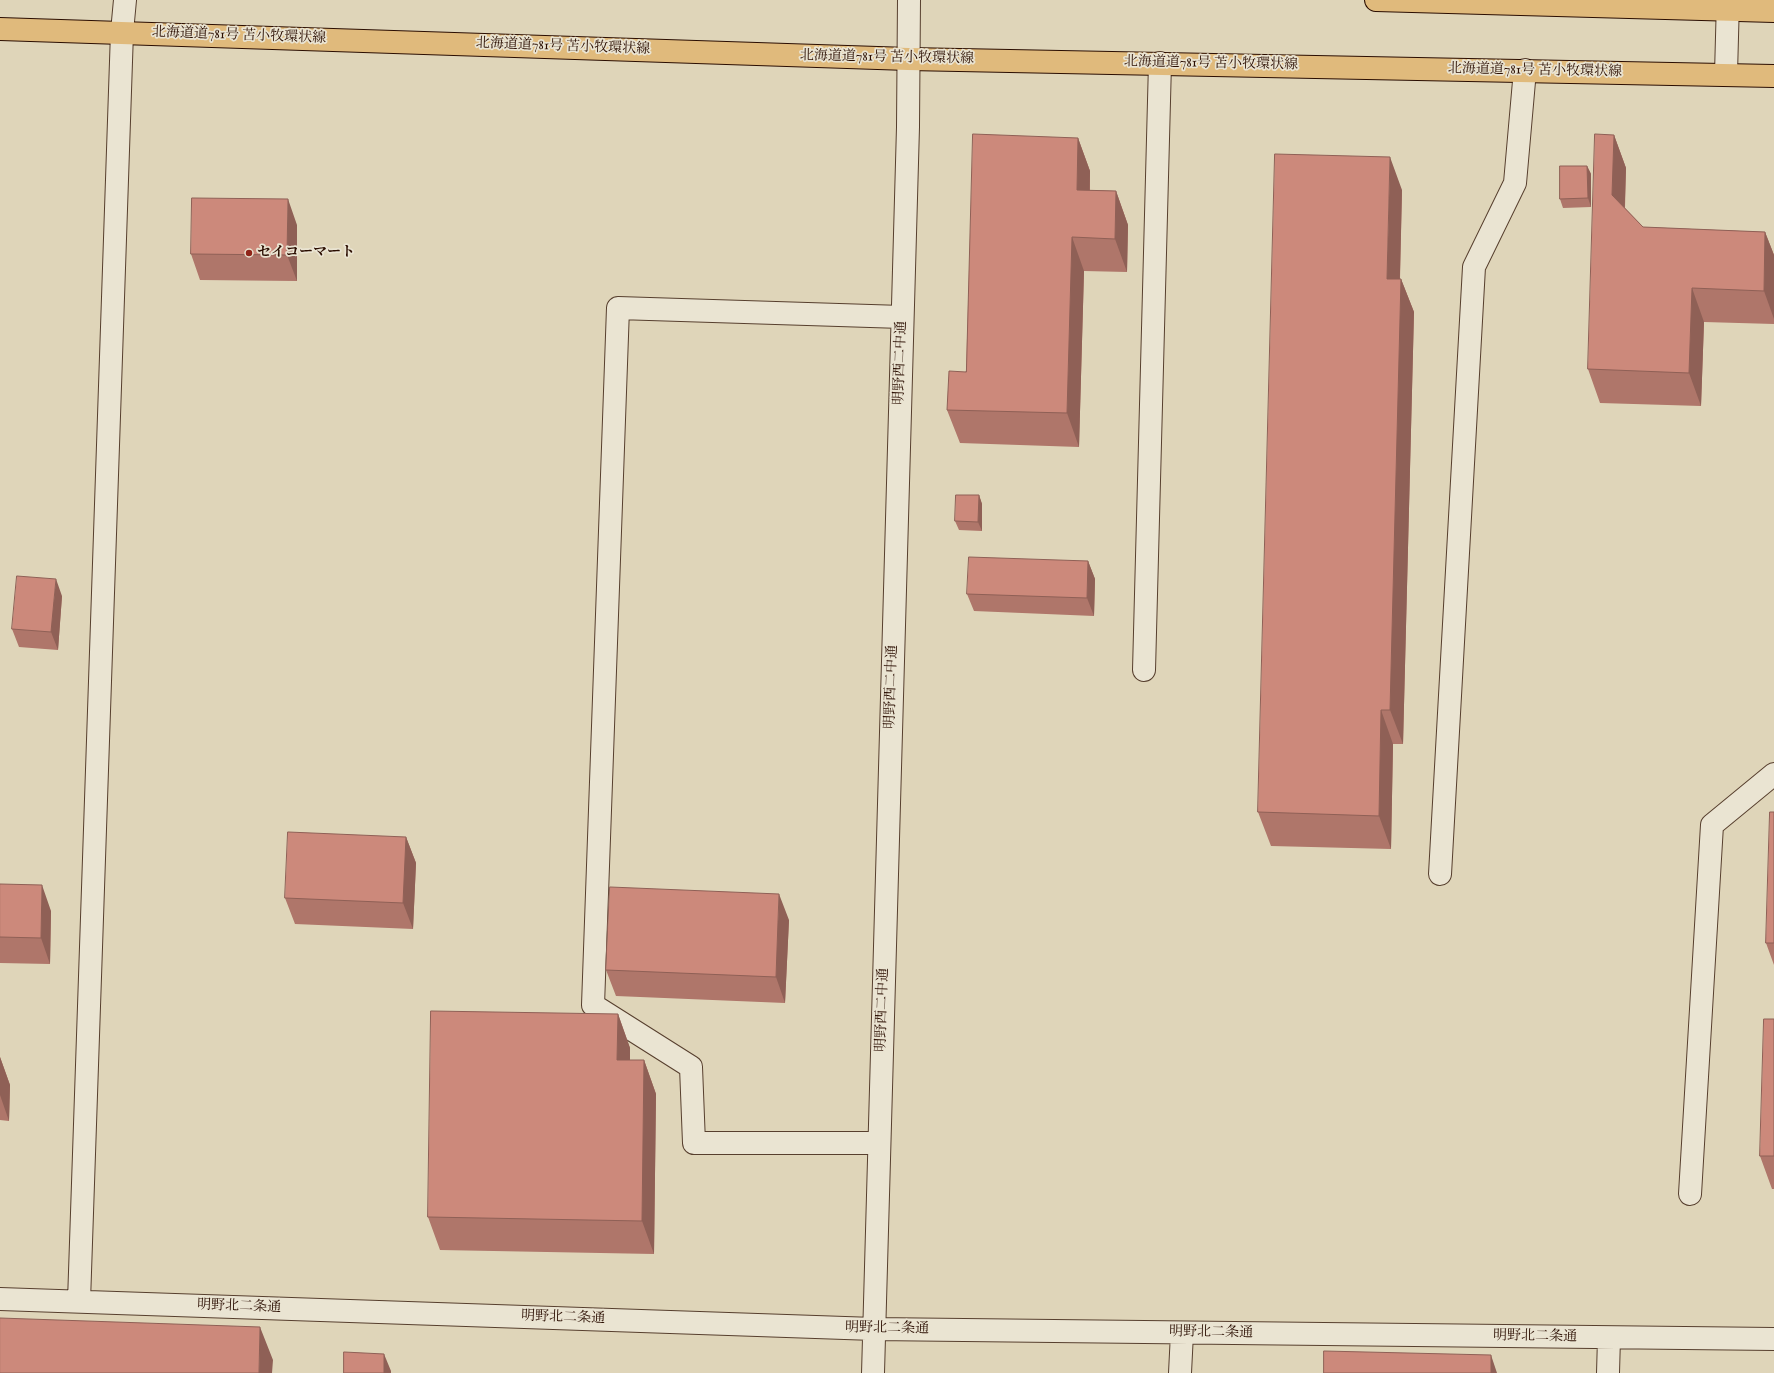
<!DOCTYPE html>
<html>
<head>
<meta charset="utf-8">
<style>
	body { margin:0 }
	canvas { display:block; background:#dfd5b9 }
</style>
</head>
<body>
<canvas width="1774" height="1373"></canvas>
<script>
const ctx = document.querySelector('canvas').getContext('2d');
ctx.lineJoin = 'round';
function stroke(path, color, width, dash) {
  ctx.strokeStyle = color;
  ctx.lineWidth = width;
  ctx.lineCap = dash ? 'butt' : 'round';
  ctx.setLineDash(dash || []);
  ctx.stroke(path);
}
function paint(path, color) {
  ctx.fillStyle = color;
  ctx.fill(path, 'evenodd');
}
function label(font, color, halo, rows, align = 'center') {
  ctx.font = font + ' "IM FELL English","Noto Serif JP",serif';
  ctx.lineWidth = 3.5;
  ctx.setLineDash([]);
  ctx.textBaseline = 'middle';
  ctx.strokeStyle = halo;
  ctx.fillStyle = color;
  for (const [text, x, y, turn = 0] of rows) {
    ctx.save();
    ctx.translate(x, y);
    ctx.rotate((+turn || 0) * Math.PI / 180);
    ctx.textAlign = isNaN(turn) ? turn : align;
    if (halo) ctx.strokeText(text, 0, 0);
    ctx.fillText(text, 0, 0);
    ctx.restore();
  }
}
const minor = new Path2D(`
	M1726 74 1728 0
	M1144 670 1160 63
	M1440 874 1474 267 1515 183 1525 70
	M879 1143H694L691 1067 593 1005 618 308 902 317
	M1690 1194 1712 825 1774 774
	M0 1299 874 1329 1774 1339
	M79 1301 122 32 125 0
	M873 1373 908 127 909 0
	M1180 1373 1182 1333
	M1608 1373 1609 1338`);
const major = new Path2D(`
	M1376 0 1774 11
	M0 29 908 59 1774 76`);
const wall = new Path2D(`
	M1614 135 1626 168 1625 208 1643 227 1765 232 1774 255V324L1704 322 1701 406 1600 403 1588 369Z
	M1078 138 1090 171V190L1116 191 1128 225 1127 272 1084 271 1079 447 960 443 947 410Z
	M1587 166 1591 174V207L1563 208 1560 199Z
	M1402 190 1400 279H1401L1414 312 1403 744H1393L1391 849 1271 846 1258 812Z
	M297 225V281L200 280 191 254Z
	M979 495 982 504V531L959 530 955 521Z
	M1088 561 1095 579 1094 616 974 611 967 594Z
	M62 596 58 650 19 647 12 629Z
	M1774 812V965L1766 943Z
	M406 837 416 863 413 929 295 924 285 898Z
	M0 884 51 911 50 964 0 963Z
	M789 920 785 1003 616 996 606 970Z
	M618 1014 630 1048V1060H644L656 1094 654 1254 440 1250 428 1217Z
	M1774 1019V1189H1772L1760 1156Z
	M0 1057 10 1085 9 1121 0 1120Z`);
const shadedWall = new Path2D(`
	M1614 135 1626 168 1624 228 1612 195Z
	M1078 138 1090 171 1089 223 1077 190Z
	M1390 157 1402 190 1399 312 1387 279Z
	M1587 166 1591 174V207L1588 198Z
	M1116 191 1128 225 1127 272 1115 239Z
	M288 199 297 225V281L287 255Z
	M1765 232 1774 255V319L1764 291Z
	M1072 237 1084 271 1079 447 1067 413Z
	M1401 279 1414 312 1403 744 1390 710Z
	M1692 288 1704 322 1701 406 1689 373Z
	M979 495 982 504V531L978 522Z
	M1088 561 1095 579 1094 616 1087 598Z
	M56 579 62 596 58 650 51 632Z
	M1381 710 1393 744 1391 849 1379 816Z
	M406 837 416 863 413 929 403 903Z
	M42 885 51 911 50 964 41 938Z
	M779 894 789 920 785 1003 776 977Z
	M618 1014 630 1048V1093L617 1060Z
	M0 1057 10 1085 9 1121 0 1095Z
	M644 1060 656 1094 654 1254 642 1221Z
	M260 1327 273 1360 272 1373H259Z
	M384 1354 391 1371V1373H384Z
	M1491 1355 1497 1373H1491Z`);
const building = new Path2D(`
	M973 134 1078 138 1077 190 1116 191 1115 239 1072 237 1067 413 947 410 949 371 966 372Z
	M1595 134 1614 135 1612 195 1643 227 1765 232 1764 291 1692 288 1689 373 1588 369Z
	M1275 154 1390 157 1387 279H1401L1390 710H1381L1379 816 1258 812Z
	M1560 166H1587L1588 198 1560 199Z
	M192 198 288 199 287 255 191 254Z
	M956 495H979L978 522 955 521Z
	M969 557 1088 561 1087 598 967 594Z
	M17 576 56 579 51 632 12 629Z
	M1770 812H1774V943H1766Z
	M288 832 406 837 403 903 285 898Z
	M0 884 42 885 41 938 0 937Z
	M610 887 779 894 776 977 606 970Z
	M431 1011 618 1014 617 1060H644L642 1221 428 1217Z
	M1764 1019H1774V1156H1760Z
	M0 1318 260 1327 259 1373H0Z
	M1324 1351 1491 1355V1373H1324Z
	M344 1352 384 1354V1373H344Z`);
const markers = [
	[249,253,4,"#8f2418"]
];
const streetNames = [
	["北海道道781号 苫小牧環状線",239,36,2],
	["北海道道781号 苫小牧環状線",563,47,2],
	["北海道道781号 苫小牧環状線",887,58,1],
	["北海道道781号 苫小牧環状線",1211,64,1],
	["北海道道781号 苫小牧環状線",1535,71,1],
	["明野西二中通",901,363,-88],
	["明野西二中通",892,687,-88],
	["明野西二中通",883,1010,-88],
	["明野北二条通",239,1307,2],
	["明野北二条通",563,1318,2],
	["明野北二条通",887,1329,1],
	["明野北二条通",1211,1333,1],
	["明野北二条通",1535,1337,1]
];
const poiNames = [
	["セイコーマート",257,253]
];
stroke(minor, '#573f2e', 24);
stroke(major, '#2a0d00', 24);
stroke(minor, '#eae4d2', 22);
stroke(major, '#e0ba7c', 22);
paint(wall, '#af766a');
paint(shadedWall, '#8f6056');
paint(building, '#cc897b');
stroke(building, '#8f6056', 1);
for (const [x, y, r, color] of markers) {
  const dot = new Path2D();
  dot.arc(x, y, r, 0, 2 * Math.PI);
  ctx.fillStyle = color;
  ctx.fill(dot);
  stroke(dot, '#eae4d2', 1.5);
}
label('14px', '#2a0d00', '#eae4d2', streetNames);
label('bold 14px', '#2a0d00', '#eae4d2', poiNames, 'left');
</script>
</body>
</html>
